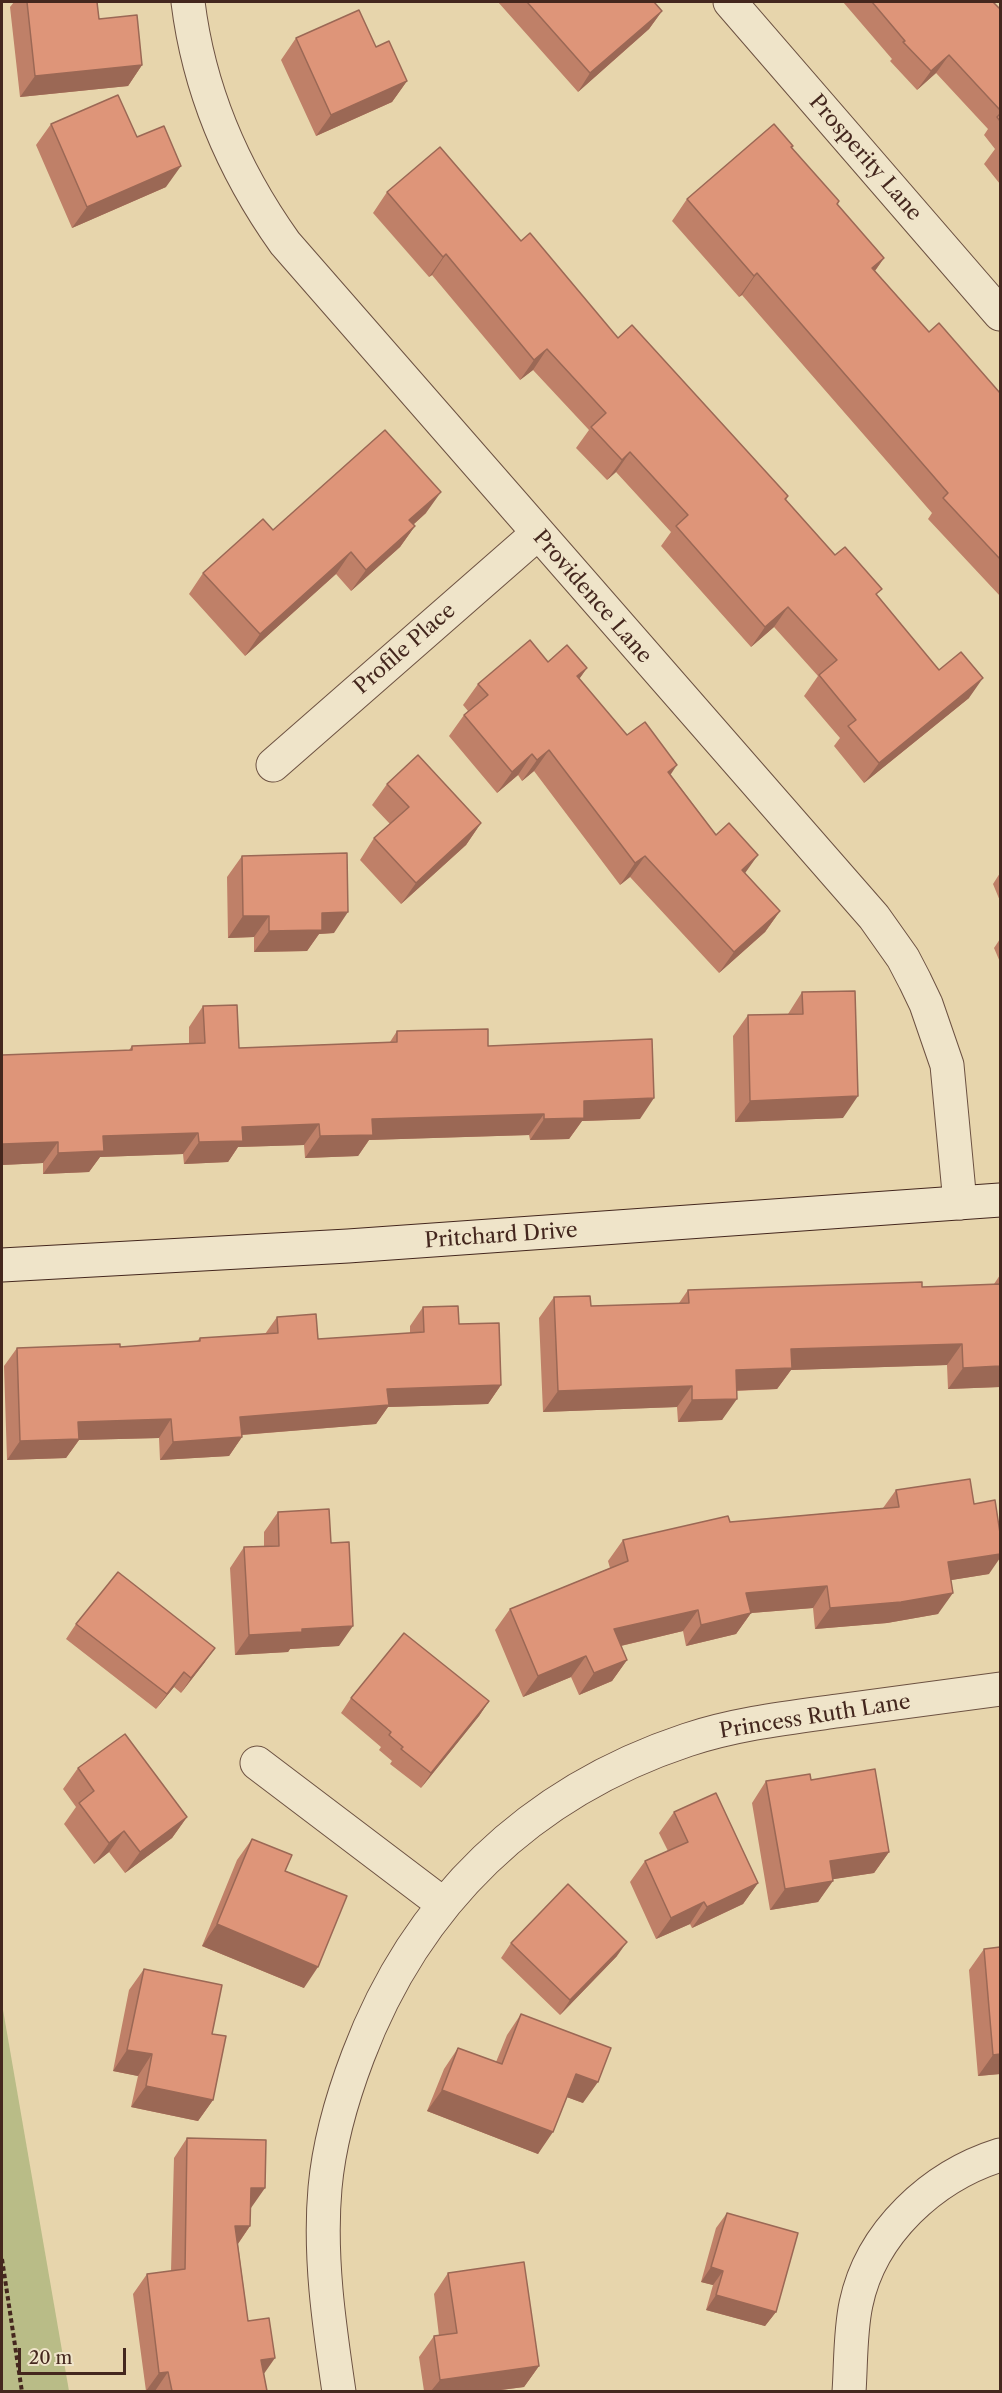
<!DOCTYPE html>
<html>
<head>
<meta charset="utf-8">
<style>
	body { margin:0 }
	#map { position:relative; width:1002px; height:2393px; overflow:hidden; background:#e7d5ac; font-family:"Libre Caslon Text",serif }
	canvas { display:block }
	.frame { position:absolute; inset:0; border:3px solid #44271e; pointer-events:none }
	.scale { position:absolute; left:18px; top:2348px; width:108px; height:27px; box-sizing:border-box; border:3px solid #44271e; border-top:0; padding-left:8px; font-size:18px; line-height:21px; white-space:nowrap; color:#44271e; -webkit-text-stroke:4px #efe4c9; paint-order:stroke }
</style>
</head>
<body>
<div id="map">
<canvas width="1002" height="2393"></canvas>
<div class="frame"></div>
<div class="scale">20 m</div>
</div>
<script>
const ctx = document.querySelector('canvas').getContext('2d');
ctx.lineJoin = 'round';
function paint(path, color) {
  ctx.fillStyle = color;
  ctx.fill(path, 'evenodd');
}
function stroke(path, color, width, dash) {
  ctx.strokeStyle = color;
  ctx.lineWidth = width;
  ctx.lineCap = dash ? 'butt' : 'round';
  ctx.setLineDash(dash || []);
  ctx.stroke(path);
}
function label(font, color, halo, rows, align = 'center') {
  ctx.font = font + ' "Libre Caslon Text",serif';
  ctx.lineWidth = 4.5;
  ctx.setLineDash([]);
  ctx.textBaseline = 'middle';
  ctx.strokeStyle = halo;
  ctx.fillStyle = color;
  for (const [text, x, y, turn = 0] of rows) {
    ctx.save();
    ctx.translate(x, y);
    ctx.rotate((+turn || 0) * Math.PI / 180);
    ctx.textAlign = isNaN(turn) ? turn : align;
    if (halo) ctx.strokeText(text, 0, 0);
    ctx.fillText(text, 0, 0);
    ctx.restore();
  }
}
const green = new Path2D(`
	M2 2004 69 2391H2Z`);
const path = new Path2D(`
	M2 2259 22 2392`);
const street = new Path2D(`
	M188 2C199 91 233 170 285 243L874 917 903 958 915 981 926 1004 947 1065 960 1203
	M730 2 1000 314
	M273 765 537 534
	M257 1763 443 1904
	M339 2392C329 2324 319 2256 325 2188 329 2143 342 2098 358 2056 416 1902 530 1792 687 1740 735 1724 786 1718 837 1711 892 1704 946 1696 1000 1689
	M849 2392C851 2363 850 2332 856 2304 871 2232 933 2176 1000 2155`);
const secondary = new Path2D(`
	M2 1265 348 1246 1000 1200`);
const wall = new Path2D(`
	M14 2H97L99 19 142 65 128 86 20 97 10 7Z
	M498 2H654L662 11 649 29 578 92Z
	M843 2H993L1000 9V184L984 164 995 149 984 135 988 129 936 73 917 90 890 61 892 59Z
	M296 38 376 47 407 81 392 102 316 136 281 60Z
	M51 124 137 137 166 187 72 228 36 145Z
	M793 146 792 148 837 204 884 258 875 271 929 332 1000 393V596L928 519 932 513 742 295 739 297 672 221 687 199Z
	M387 192 521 241 618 338 788 496 786 500 835 555 877 596 939 670 969 698 864 783 834 746 840 738 804 696 818 676 774 627 751 647 661 546 671 532 616 472 607 480 576 448 589 430 533 370 520 380 432 275 429 277 373 213Z
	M426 513 413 525 415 526 400 547 351 591 336 574 245 656 189 594 203 573 273 530Z
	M548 662 587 668 579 679 627 735 671 775 745 873 780 911 765 932 719 973 630 877 620 885 534 771 522 781 518 775 497 793 449 736 464 715 468 711 463 705 478 684Z
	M387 784 481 823 466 845 401 904 360 860 374 838 390 824 372 805Z
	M242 856 334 933 319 934 307 951 254 952V937L228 938 227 877Z
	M1000 873V901L993 884Z
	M1000 939V962L994 948Z
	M802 992 843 1118 735 1122 733 1036 748 1015 788 1014Z
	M203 1006 239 1048 390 1042 397 1031 488 1046 640 1119 582 1121 569 1139 530 1140 529 1135 369 1140 358 1156 305 1158 304 1145 238 1147 228 1162 184 1164 183 1154 100 1157 89 1172 43 1174V1163L2 1165 129 1050 132 1046 189 1044V1027Z
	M1000 1275V1387L948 1389 947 1365 791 1370 777 1389 736 1391 722 1420 678 1422 677 1407 543 1412 539 1318 554 1297 591 1306 679 1303 688 1290 922 1287 994 1284Z
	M423 1307 459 1324 501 1385 488 1404 388 1407 376 1424 242 1435V1437L229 1456 160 1460 159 1438 79 1440 66 1458 7 1460 4 1366 17 1348 120 1347 197 1341 200 1338 265 1334 277 1317 318 1339 410 1333V1326Z
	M896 1490 974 1504 989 1574 951 1580 938 1614 887 1623 815 1629 813 1608 751 1613 736 1634 686 1646 683 1631 621 1646 627 1660 612 1681 579 1695 571 1677 523 1697 495 1630 510 1609 610 1568 608 1561 623 1540 730 1522 883 1508Z
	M278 1512 331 1543 339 1646 290 1649 288 1652 235 1655 230 1568 244 1547 264 1546V1532Z
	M76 1624 205 1662 181 1693 174 1687 156 1709 66 1639Z
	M351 1698 489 1701 479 1716 421 1788 390 1764 392 1761 379 1750 381 1747 341 1713Z
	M78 1768 187 1817 172 1838 125 1873 109 1852 94 1864 64 1824 76 1807 63 1789Z
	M766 1781 889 1852 874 1873 833 1879 818 1902 770 1910 752 1803Z
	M674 1812 758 1883 743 1904 692 1928 690 1924 656 1939 630 1882 645 1861 668 1851 659 1833Z
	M252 1839 285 1871 304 1988 202 1946 237 1860Z
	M511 1943 617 1956 560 2015 501 1958Z
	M1000 1947V2074L978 2076 969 1970 984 1949Z
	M144 1969 213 2100 198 2121 131 2107 138 2076 113 2071 129 1990Z
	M521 2014 583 2103 567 2097 538 2154 427 2111 444 2069 458 2048 496 2062 507 2035Z
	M187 2138 251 2208H250V2226L238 2244 248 2321 264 2374 267 2391H146L133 2294 147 2274 171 2271 174 2158Z
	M727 2213 776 2312 765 2326 706 2310 713 2285 701 2282 716 2228Z
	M448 2273 539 2366 524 2387 493 2391H424L419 2357 434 2336H439L434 2294Z`);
const shadedWall = new Path2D(`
	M662 11 649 29 578 92 590 73Z
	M949 55 936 73 917 90 931 71Z
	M142 65 128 86 20 97 35 76Z
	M407 81 392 102 316 136 331 115Z
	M181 166 166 187 72 228 87 207Z
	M446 254 432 275 429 277 443 257Z
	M884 258 869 279 872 268Z
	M757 273 742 295 739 297 754 276Z
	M547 349 533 370 520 380 534 360Z
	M630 452 616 472 607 480 622 460Z
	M441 492 426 513 395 541 409 520Z
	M415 526 400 547 351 591 366 570Z
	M351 552 336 574 245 656 260 634Z
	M788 607 774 627 751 647 765 627Z
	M587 668 572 689 577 676Z
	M983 678 969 698 864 783 879 763Z
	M549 750 534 771 522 781 537 760Z
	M532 754 518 775 497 793 512 772Z
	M677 765 663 786 668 772Z
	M481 823 466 845 401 904 416 883Z
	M758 855 743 876 742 870Z
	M645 856 630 877 620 885 635 863Z
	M780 911 765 932 719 973 734 952Z
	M348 912 334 933 319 934 307 951 254 952 269 931 322 913Z
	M243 916H269L254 937 228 938Z
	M858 1096 843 1118 735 1122 750 1101Z
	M654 1098 640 1119 582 1121 569 1139 530 1140 544 1119 584 1101Z
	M544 1114 529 1135 369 1140 358 1156 305 1158 320 1136 372 1119Z
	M319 1124 304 1145 238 1147 228 1162 184 1164 199 1142 242 1127Z
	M198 1133 183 1154 100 1157 89 1172 43 1174 58 1153 103 1136Z
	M58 1142 43 1163 2 1165V1144Z
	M962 1344 947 1365 791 1370 777 1389 721 1391 736 1370 791 1349Z
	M1000 1366V1387L948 1389 963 1368Z
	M501 1385 488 1404 388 1407 376 1424 227 1436 240 1417 387 1389Z
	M692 1386 677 1407 543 1412 558 1391Z
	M737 1399 722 1420 678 1422 692 1400Z
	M171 1419 159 1438 79 1440 66 1458 7 1460 20 1441 78 1422Z
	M242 1437 229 1456 160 1460 173 1442Z
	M1000 1554V1558L989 1574 933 1583 948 1562Z
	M827 1586 813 1608 751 1613 736 1634 686 1646 701 1625 746 1593Z
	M953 1593 938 1614 887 1623 815 1629 830 1608Z
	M698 1610 683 1631 599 1651 614 1629Z
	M353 1626 339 1646 290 1649 288 1652 235 1655 249 1635 302 1629Z
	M215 1648 205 1662 181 1693 191 1678Z
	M586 1656 571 1677 523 1697 538 1676Z
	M627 1660 612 1681 579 1695 594 1673Z
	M184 1672 174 1687 156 1709 167 1694Z
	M489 1701 479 1716 421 1788 431 1773Z
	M187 1817 172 1838 125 1873 140 1852Z
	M124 1831 109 1852 94 1864 109 1843Z
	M889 1852 874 1873 815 1882 830 1861Z
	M833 1881 818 1902 770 1910 785 1889Z
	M758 1883 743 1904 692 1928 707 1907Z
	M704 1902 690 1924 656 1939 671 1918Z
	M217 1924 318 1967 304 1988 202 1946Z
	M627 1942 617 1956 560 2015 570 2000Z
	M127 2050 152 2054 138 2076 113 2071Z
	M1000 2054V2074L978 2076 993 2055Z
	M576 2074 598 2082 583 2103 561 2095Z
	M146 2086 213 2100 198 2121 131 2107Z
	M442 2090 553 2132 538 2154 427 2111Z
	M251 2188H265L251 2208H237Z
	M235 2226H250L237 2245Z
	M711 2267 723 2271 713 2285 701 2282Z
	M716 2295 776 2312 765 2326 706 2310Z
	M275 2358 261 2378V2360Z
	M539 2366 524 2387 493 2391H431L440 2380Z
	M168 2372 155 2391H146L159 2373Z`);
const building = new Path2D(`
	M27 2H97L99 19 137 15 142 65 35 76Z
	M527 2H654L662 11 590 73Z
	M872 2H993L1000 9V110L949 55 931 71 903 42 905 41Z
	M359 10 376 47 389 41 407 81 331 115 296 38Z
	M118 95 137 137 164 126 181 166 87 207 51 124Z
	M1000 114V121L997 117Z
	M774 124 793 146 791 147 839 201 837 204 884 258 872 268 929 332 939 323 1000 393V559L943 498 948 493 757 273 754 276 687 199Z
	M440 147 521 241 530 233 618 338 632 325 788 496 785 499 835 555 845 547 882 589 876 594 939 670 961 652 983 678 879 763 848 726 856 720 819 675 837 660 788 607 765 627 676 526 688 515 630 452 622 460 591 427 606 413 547 349 534 360 446 254 443 257 387 192Z
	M385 430 441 492 409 520 415 526 366 570 351 552 260 634 203 573 263 519 273 530Z
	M530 640 548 662 567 645 587 668 577 676 627 735 645 722 677 765 668 772 716 835 729 823 758 855 742 870 780 911 734 952 645 856 635 863 549 750 537 760 532 754 512 772 464 715 488 695 478 684Z
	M418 755 481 823 416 883 374 838 409 807 387 784Z
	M347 853 348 912 322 913V930L269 931V916H243L242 856Z
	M855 991 858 1096 750 1101 748 1015 803 1014 802 992Z
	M237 1005 239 1048 397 1042V1031L488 1029V1046L652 1039 654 1098 584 1101V1118L544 1119V1114L372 1119 373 1135 320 1136 319 1124 242 1127 243 1141 199 1142 198 1133 103 1136 104 1151 58 1153V1142L2 1144V1055L132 1050V1046L205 1043 203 1006Z
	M922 1282V1287L1000 1284V1366L963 1368 962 1344 791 1349 792 1368 736 1370 737 1399 692 1400V1386L558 1391 554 1297 590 1296 591 1306 689 1303 688 1290Z
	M458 1306 459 1324 499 1323 501 1385 387 1389 389 1405 240 1417 242 1437 173 1442 171 1419 78 1422 79 1439 20 1441 17 1348 120 1344V1347L200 1341V1338L278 1333 277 1317 316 1314 318 1339 424 1332 423 1307Z
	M970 1479 974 1504 995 1500 1000 1533V1554L948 1562 953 1593 901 1602 830 1608 827 1586 746 1593 751 1613 701 1625 698 1610 614 1629 627 1660 594 1673 586 1656 538 1676 510 1609 628 1561 623 1540 728 1516 730 1522 899 1507 896 1490Z
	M329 1509 331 1543 349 1542 353 1626 302 1629V1632L249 1635 244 1547 279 1546 278 1512Z
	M118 1572 215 1648 191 1678 184 1672 167 1694 76 1624Z
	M404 1633 489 1701 431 1773 401 1749 403 1747 389 1735 391 1732 351 1698Z
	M125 1734 187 1817 140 1852 124 1831 109 1843 79 1803 94 1791 78 1768Z
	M875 1769 889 1852 830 1861 833 1881 785 1889 766 1781 810 1774 811 1780Z
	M716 1793 758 1883 707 1907 704 1902 671 1918 645 1861 688 1842 674 1812Z
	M252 1839 292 1855 285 1871 347 1896 318 1967 217 1924Z
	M568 1884 627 1942 570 2000 511 1943Z
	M1000 1947V2054L993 2055 984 1949Z
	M144 1969 222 1985 212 2034 226 2036 213 2100 146 2086 152 2054 127 2050Z
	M521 2014 611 2048 598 2082 576 2074 553 2132 442 2090 458 2048 502 2064Z
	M187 2138 266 2140 265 2188H251L250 2226H235L248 2321 269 2318 275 2358 261 2360 267 2391H172L168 2372 159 2373 147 2274 185 2269Z
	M727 2213 798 2233 776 2312 716 2295 723 2271 711 2267Z
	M524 2262 539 2366 440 2380 434 2336 457 2333 448 2273Z`);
const streetNames = [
	["Prosperity Lane",865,158,49],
	["Providence Lane",592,597,49],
	["Profile Place",405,649,-41],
	["Pritchard Drive",501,1236,-4],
	["Princess Ruth Lane",815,1717,-9]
];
paint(green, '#b9bc87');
stroke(street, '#6d5242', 35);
stroke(secondary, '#44271e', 35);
stroke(path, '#44271e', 4, [4.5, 3]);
stroke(street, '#efe4c9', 33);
stroke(secondary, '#efe4c9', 33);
paint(wall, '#bf8068');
paint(shadedWall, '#9b6855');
paint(building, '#de9579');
stroke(building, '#9b6855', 1.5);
label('21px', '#44271e', '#efe4c9', streetNames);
</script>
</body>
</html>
